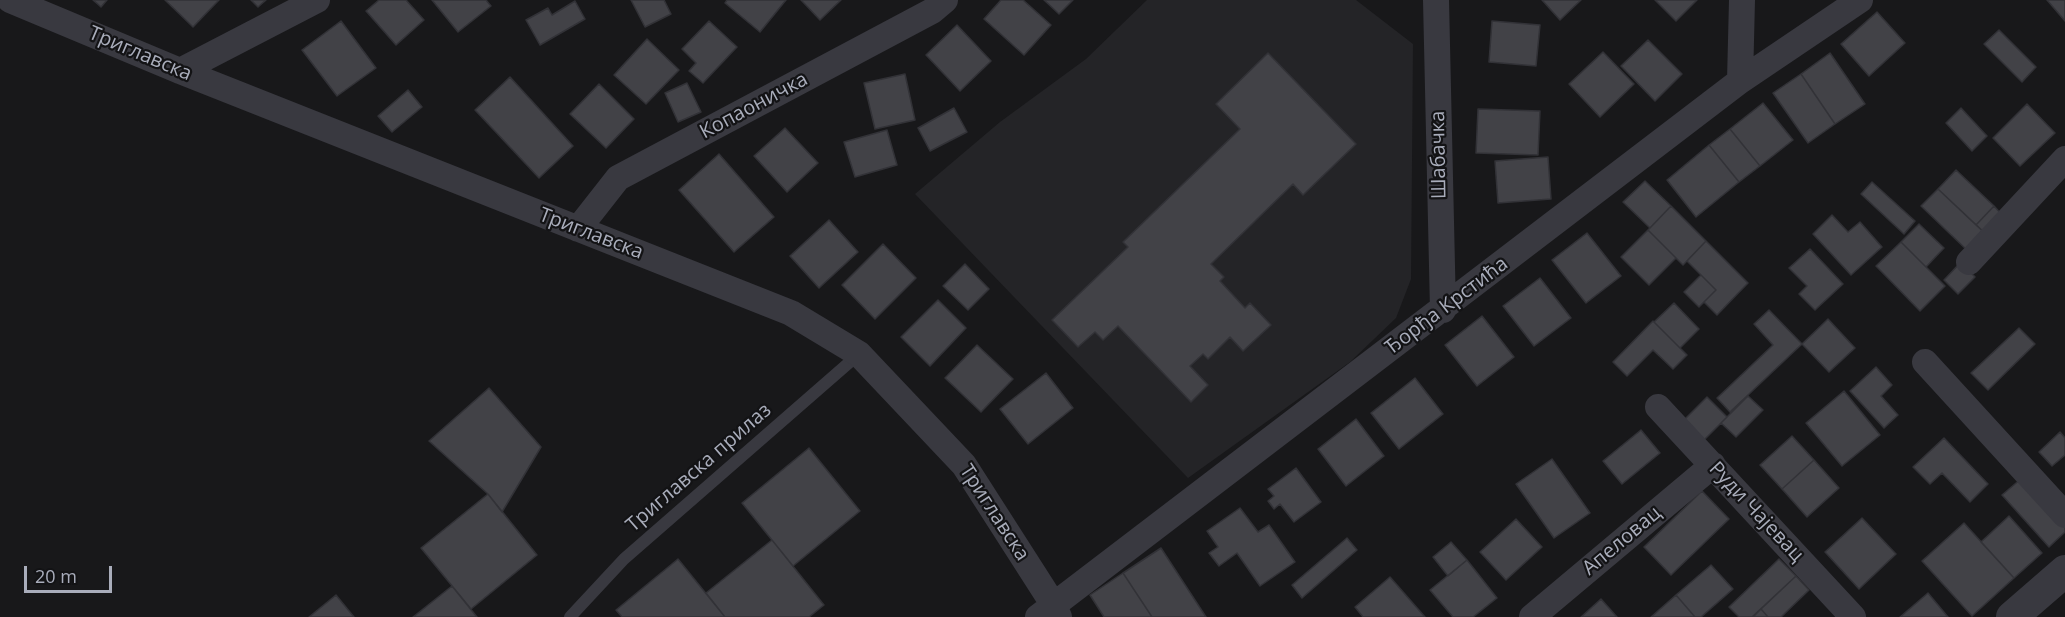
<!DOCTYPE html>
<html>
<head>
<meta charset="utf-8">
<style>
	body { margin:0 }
	#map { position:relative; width:2065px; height:617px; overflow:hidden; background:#18181a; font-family:"Open Sans",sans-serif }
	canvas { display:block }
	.scale { position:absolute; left:24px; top:566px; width:88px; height:27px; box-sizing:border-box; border:3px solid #a9adbb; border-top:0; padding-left:8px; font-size:18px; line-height:21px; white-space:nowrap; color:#a9adbb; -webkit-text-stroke:4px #131315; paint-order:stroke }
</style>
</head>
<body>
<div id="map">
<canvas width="2065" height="617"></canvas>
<div class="scale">20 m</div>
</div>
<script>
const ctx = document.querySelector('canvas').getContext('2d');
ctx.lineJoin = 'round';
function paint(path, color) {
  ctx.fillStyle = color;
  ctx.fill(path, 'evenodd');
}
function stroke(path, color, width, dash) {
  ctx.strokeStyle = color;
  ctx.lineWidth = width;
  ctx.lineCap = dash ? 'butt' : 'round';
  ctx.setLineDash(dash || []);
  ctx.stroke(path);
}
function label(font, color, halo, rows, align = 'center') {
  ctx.font = font + ' "Open Sans",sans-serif';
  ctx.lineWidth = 4.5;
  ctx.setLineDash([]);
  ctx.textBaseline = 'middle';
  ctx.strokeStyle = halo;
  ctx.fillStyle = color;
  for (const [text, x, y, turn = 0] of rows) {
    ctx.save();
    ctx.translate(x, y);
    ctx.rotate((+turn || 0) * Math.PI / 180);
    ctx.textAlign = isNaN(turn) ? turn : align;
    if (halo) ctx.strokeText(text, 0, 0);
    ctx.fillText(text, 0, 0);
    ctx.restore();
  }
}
const built = new Path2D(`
	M1147 0H1356L1413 44 1411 279 1396 318 1350 362 1188 478 915 194 1000 122 1086 59Z`);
const building = new Path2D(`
	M93 0H107L101 7Z
	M165 0H219L193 27Z
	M251 0H266L258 7Z
	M379 0H406L424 20 396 45 366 11Z
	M432 0H486L491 6 458 32Z
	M631 0H664L671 14 645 27Z
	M727 0H786L760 32 725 3Z
	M801 0H841L820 20Z
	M1001 0H1023L1051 25 1024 55 984 19Z
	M1044 0H1073L1059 14Z
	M1542 0H1581L1560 20Z
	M1655 0H1697L1676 21Z
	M2047 0H2065V21Z
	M575 1 585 19 540 45 526 20 548 8 552 15Z
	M1877 12 1905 43 1869 76 1841 44Z
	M341 21 376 68 337 96 302 50Z
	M709 21 737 47 703 83 689 71 696 63 682 49Z
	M1492 21 1540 25 1536 66 1489 62Z
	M957 25 991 61 960 91 926 55Z
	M1999 30 2036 67 2022 82 1984 44Z
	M647 39 679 70 646 104 614 75Z
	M1648 40 1682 74 1655 101 1621 66Z
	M1603 52 1634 84 1600 117 1569 84Z
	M1268 53 1356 144 1303 195 1293 184 1211 264 1224 277 1220 281 1245 308 1250 303 1271 325 1243 351 1230 337 1208 359 1203 354 1190 366 1208 385 1191 402 1118 326 1103 340 1095 332 1078 347 1052 320 1128 247 1123 242 1240 129 1216 104Z
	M1830 53 1865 104 1835 124 1801 74Z
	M905 74 915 120 875 129 864 83Z
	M1801 74 1835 124 1808 143 1773 93Z
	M510 77 573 146 539 178 475 110Z
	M687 83 701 112 678 122 665 93Z
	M599 84 634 119 606 148 570 114Z
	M408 90 422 107 392 132 378 116Z
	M1763 103 1793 140 1760 166 1730 129Z
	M2027 104 2055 133 2020 166 1993 138Z
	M954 108 967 132 930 151 918 128Z
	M1961 108 1987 136 1972 151 1946 123Z
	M1478 109 1540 111 1538 155 1476 153Z
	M785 128 818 163 787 192 754 156Z
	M1730 129 1760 166 1739 182 1709 145Z
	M887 130 897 165 855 177 844 142Z
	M1709 145 1739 182 1696 217 1667 180Z
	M719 154 774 217 734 252 679 190Z
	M1548 157 1551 199 1498 203 1495 161Z
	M1956 170 1994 206 1976 225 1938 189Z
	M1645 181 1671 206 1650 228 1623 202Z
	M1872 182 1915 221 1904 234 1861 194Z
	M1938 189 1987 235 1970 253 1921 206Z
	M1671 206 1706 241 1683 265 1648 230Z
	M1994 206 2004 217 1987 235 1976 225Z
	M1832 215 1848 232 1860 222 1882 247 1851 275 1813 234Z
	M829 220 858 252 819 288 790 256Z
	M1919 224 1944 248 1926 267 1901 242Z
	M1648 230 1676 258 1649 285 1621 257Z
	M1587 233 1621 276 1586 303 1552 260Z
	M1706 241 1748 283 1717 315 1704 302 1716 290 1687 261Z
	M1901 242 1945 286 1920 311 1876 266Z
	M883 244 916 278 875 319 842 285Z
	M1810 249 1843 284 1815 310 1799 294 1807 286 1789 268Z
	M1961 262 1975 277 1958 294 1944 280Z
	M965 264 989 289 968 310 943 286Z
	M1701 275 1716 290 1699 307 1684 292Z
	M1540 278 1571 318 1534 346 1503 306Z
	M938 300 966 328 930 366 901 337Z
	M1674 303 1699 329 1680 348 1654 322Z
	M1769 310 1802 344 1730 412 1717 398 1773 345 1754 324Z
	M1482 316 1514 357 1477 386 1445 345Z
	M1828 319 1855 348 1829 372 1802 344Z
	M1653 321 1687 355 1673 369 1653 350 1627 376 1613 362Z
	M2019 328 2035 344 1988 390 1971 373Z
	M977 345 1013 379 981 412 945 378Z
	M1876 367 1892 385 1881 396 1898 415 1884 428 1850 391Z
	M1046 373 1073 408 1028 444 1000 409Z
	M1415 378 1443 414 1399 449 1371 413Z
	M489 388 541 447 502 512 488 494 429 441Z
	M1844 391 1880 435 1842 466 1806 423Z
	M1748 396 1763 410 1736 437 1721 423Z
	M1707 397 1727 417 1703 441 1683 421Z
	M1356 419 1384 456 1346 486 1318 449Z
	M1641 430 1660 453 1622 484 1603 461Z
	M2060 432 2065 438V455L2052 466 2039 452Z
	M1792 436 1814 460 1782 489 1760 465Z
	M1944 438 1988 484 1970 502 1942 473 1930 484 1913 467Z
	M809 448 860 511 793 566 742 503Z
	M1552 459 1590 513 1554 538 1516 484Z
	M1814 460 1839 488 1807 517 1782 489Z
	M1296 468 1321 502 1294 522 1280 504 1274 509 1268 501 1274 496 1268 489Z
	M2022 478 2065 526V532L2049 547 2002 495Z
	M1702 491 1729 519 1671 575 1644 547Z
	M488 494 537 555 471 609 421 548Z
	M1240 508 1258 532 1269 525 1295 562 1260 586 1237 553 1219 566 1209 553 1218 547 1207 531Z
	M2009 516 2042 553 2014 578 1981 542Z
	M1862 518 1896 554 1859 589 1825 552Z
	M1516 519 1542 547 1506 580 1480 552Z
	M1964 523 2014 578 1972 616 1922 561Z
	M1347 538 1357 550 1302 598 1292 585Z
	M772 540 824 605 809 617H725L706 593Z
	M1451 542 1467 560 1448 576 1433 557Z
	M1161 548 1206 617H1152L1123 573Z
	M678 559 725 617H622L616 610Z
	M1779 559 1796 576 1752 617H1739L1729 607Z
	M1467 560 1497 598 1473 617H1453L1430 590Z
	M1711 565 1733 589 1701 617H1695L1676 595Z
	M1123 573 1152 617H1104L1090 595Z
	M1796 576 1809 590 1781 617H1768L1761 609Z
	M1390 577 1425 617H1363L1355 607Z
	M452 586 477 617H413Z
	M1928 593 1948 617H1900Z
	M336 595 354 617H309Z
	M1676 595 1695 617H1651Z
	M1601 599 1617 617H1581Z
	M1761 609 1768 617H1753Z`);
const service = new Path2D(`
	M570 617 624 559 859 354`);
const minor = new Path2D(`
	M10 0 180 71 791 313 859 354 964 465 1053 604 1059 617
	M1436 0 1443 310
	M180 71 317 0
	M1740 81 1742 0
	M578 229 618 178 932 11 945 0
	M1969 262 2065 159
	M1925 362 2065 515
	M1658 407 1853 617
	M1038 617 1740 81 1860 0
	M1532 617 1713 465`);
const tertiary = new Path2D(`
	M2012 617 2065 571`);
const streetNames = [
	["Триглавска",140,54,23],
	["Копаоничка",754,106,-28],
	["Шабачка",1439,155,-91],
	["Триглавска",591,234,21],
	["Ђорђа Крстића",1447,306,-37],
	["Триглавска прилаз",699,468,-41],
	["Руди Чајевац",1756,512,47],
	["Триглавска",994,513,57],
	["Апеловац",1622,541,-40]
];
paint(built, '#242427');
paint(building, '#424247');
stroke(building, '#323237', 1.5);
stroke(service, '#393940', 12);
stroke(minor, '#393940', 26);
stroke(tertiary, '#393940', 32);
label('20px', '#a9adbb', '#131315', streetNames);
</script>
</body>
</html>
